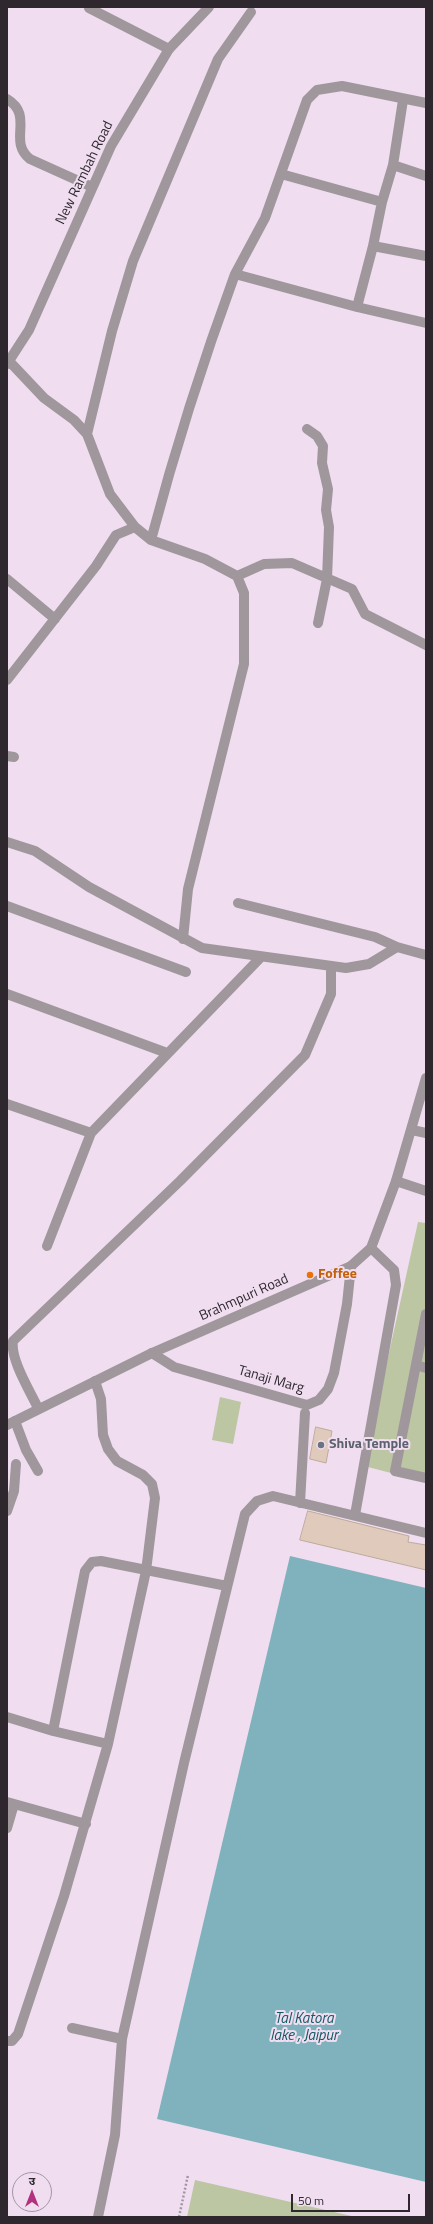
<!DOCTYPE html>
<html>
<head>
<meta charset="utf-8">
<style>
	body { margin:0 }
	#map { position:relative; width:433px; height:2224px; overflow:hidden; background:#f0def0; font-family:"Titillium Web","Noto Sans Devanagari",sans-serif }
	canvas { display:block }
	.frame { position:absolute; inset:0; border:8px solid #2e272e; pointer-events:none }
	.north { position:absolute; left:12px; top:2172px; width:40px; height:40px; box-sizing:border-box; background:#f0def0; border:1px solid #a295a2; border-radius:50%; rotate:0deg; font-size:11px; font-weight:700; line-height:16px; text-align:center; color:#2e272e }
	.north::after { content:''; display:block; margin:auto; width:14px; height:18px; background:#b3327d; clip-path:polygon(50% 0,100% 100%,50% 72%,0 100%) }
	.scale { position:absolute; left:291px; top:2194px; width:119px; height:18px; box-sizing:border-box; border:2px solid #2e272e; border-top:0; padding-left:5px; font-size:12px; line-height:14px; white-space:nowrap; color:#2e272e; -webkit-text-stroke:3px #f0def0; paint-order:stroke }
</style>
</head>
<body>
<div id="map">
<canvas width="433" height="2224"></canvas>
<div class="frame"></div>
<div class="north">उ</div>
<div class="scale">50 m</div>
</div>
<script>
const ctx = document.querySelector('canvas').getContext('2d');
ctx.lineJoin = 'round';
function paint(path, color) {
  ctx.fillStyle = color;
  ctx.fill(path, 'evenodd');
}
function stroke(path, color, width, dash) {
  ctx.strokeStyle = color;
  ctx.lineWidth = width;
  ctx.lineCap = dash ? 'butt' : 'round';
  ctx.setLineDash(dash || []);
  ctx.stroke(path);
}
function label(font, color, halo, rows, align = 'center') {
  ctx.font = font + ' "Titillium Web",sans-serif';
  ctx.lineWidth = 4;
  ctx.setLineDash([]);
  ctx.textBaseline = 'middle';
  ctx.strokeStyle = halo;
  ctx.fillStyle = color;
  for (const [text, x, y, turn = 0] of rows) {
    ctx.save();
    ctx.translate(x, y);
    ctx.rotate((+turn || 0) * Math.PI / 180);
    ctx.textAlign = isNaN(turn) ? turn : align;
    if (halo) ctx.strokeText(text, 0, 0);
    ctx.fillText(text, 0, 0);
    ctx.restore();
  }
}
const green = new Path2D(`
	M418 1222 426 1223V1482L364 1466Z
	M220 1397 241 1402 233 1444 212 1440Z
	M195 2180 356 2217H187Z`);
const water = new Path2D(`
	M290 1556 426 1588V2182L157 2119Z`);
const building = new Path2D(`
	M316 1427 332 1431 326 1463 310 1459Z
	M308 1511 409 1536 408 1542 426 1545V1570L300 1540Z`);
const path = new Path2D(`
	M179 2217 188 2175`);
const pedestrian = new Path2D(`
	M426 1314 395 1471 426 1478
	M416 1365 426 1368`);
const minor = new Path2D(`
	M89 8 169 49
	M7 99C35 116 7 141 30 159L92 187
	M393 165 403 100
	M281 174 382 202 373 246 357 307
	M382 202 393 165 426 176
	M373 246 426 256
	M235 274 265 218 307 100 317 90 342 86 426 103
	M9 361 44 398 74 420 87 434 110 494 135 527 151 540 205 559 237 576 244 593V664L188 889 183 939
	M307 429 317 436 323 446 322 463 328 489 326 510 329 527 327 579 318 623
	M87 434 112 331 133 261 218 59 251 12
	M151 540C175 449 203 361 235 274L357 307 426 323
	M237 576 264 564 292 563 352 589 365 614 426 645
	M7 579 55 619
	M7 680 96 566 116 535 135 527
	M7 756 14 757
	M7 842 35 851 89 887 202 948 346 968 369 964 397 947 426 955
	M238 903 375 937 397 947
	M7 906 186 972
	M7 994 167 1053
	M7 1104 91 1133
	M412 1130 426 1133
	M396 1181 426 1191
	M47 1246 91 1133 261 957
	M152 1353 174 1367 307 1405 319 1400 328 1389 334 1373 347 1304 351 1266
	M38 1408C30 1391 10 1359 13 1341L180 1181 305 1055 331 994V966
	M15 1421 26 1450 38 1471
	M300 1503 305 1413
	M7 1511 14 1491 16 1464
	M355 1515 396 1285 394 1270 371 1248
	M7 1717 53 1731
	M108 1744 53 1731 85 1571 92 1562 101 1561 227 1586
	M7 1802 86 1824
	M7 1828 14 1804
	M72 2028 122 2039
	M7 2041H12L18 2034 64 1896 108 1744 146 1571 155 1498 152 1484 143 1475 117 1461 108 1449 103 1435 101 1399 95 1381
	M98 2217 115 2135 122 2039 184 1763 245 1514 257 1501 273 1496 426 1533`);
const tertiary = new Path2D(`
	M7 364 29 330 111 146 169 49 209 7
	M7 1425 152 1353 351 1266 371 1248 396 1181 426 1078`);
const markers = [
	[310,1275,4,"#e8710a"],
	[321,1445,4,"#6b7280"]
];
const streetNames = [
	["New Rambah Road",85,173,-64],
	["Brahmpuri Road",244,1298,-24],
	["Tanaji Marg",271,1380,16]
];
const foodNames = [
	["Foffee",318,1275]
];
const worshipNames = [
	["Shiva Temple",329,1445]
];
const waterNames = [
	["Tal Katora",304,2019],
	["lake , Jaipur",304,2036]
];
paint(green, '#bcc6a2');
paint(water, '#7fb2bc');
paint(building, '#dfcabb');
stroke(building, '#beaa9c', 1);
stroke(path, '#a295a2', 2.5, [2, 2]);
stroke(pedestrian, '#a0979d', 10);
stroke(minor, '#a0979d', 10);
stroke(tertiary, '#a0979d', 10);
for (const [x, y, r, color] of markers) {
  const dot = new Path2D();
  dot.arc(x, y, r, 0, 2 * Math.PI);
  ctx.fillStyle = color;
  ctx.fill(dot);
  stroke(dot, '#f0def0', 1.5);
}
label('14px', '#2e272e', '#f0def0', streetNames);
label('bold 14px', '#c56008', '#f0def0', foodNames, 'left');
label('bold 14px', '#5b616d', '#f0def0', worshipNames, 'left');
label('italic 15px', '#115864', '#f0def0', waterNames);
</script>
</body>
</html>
